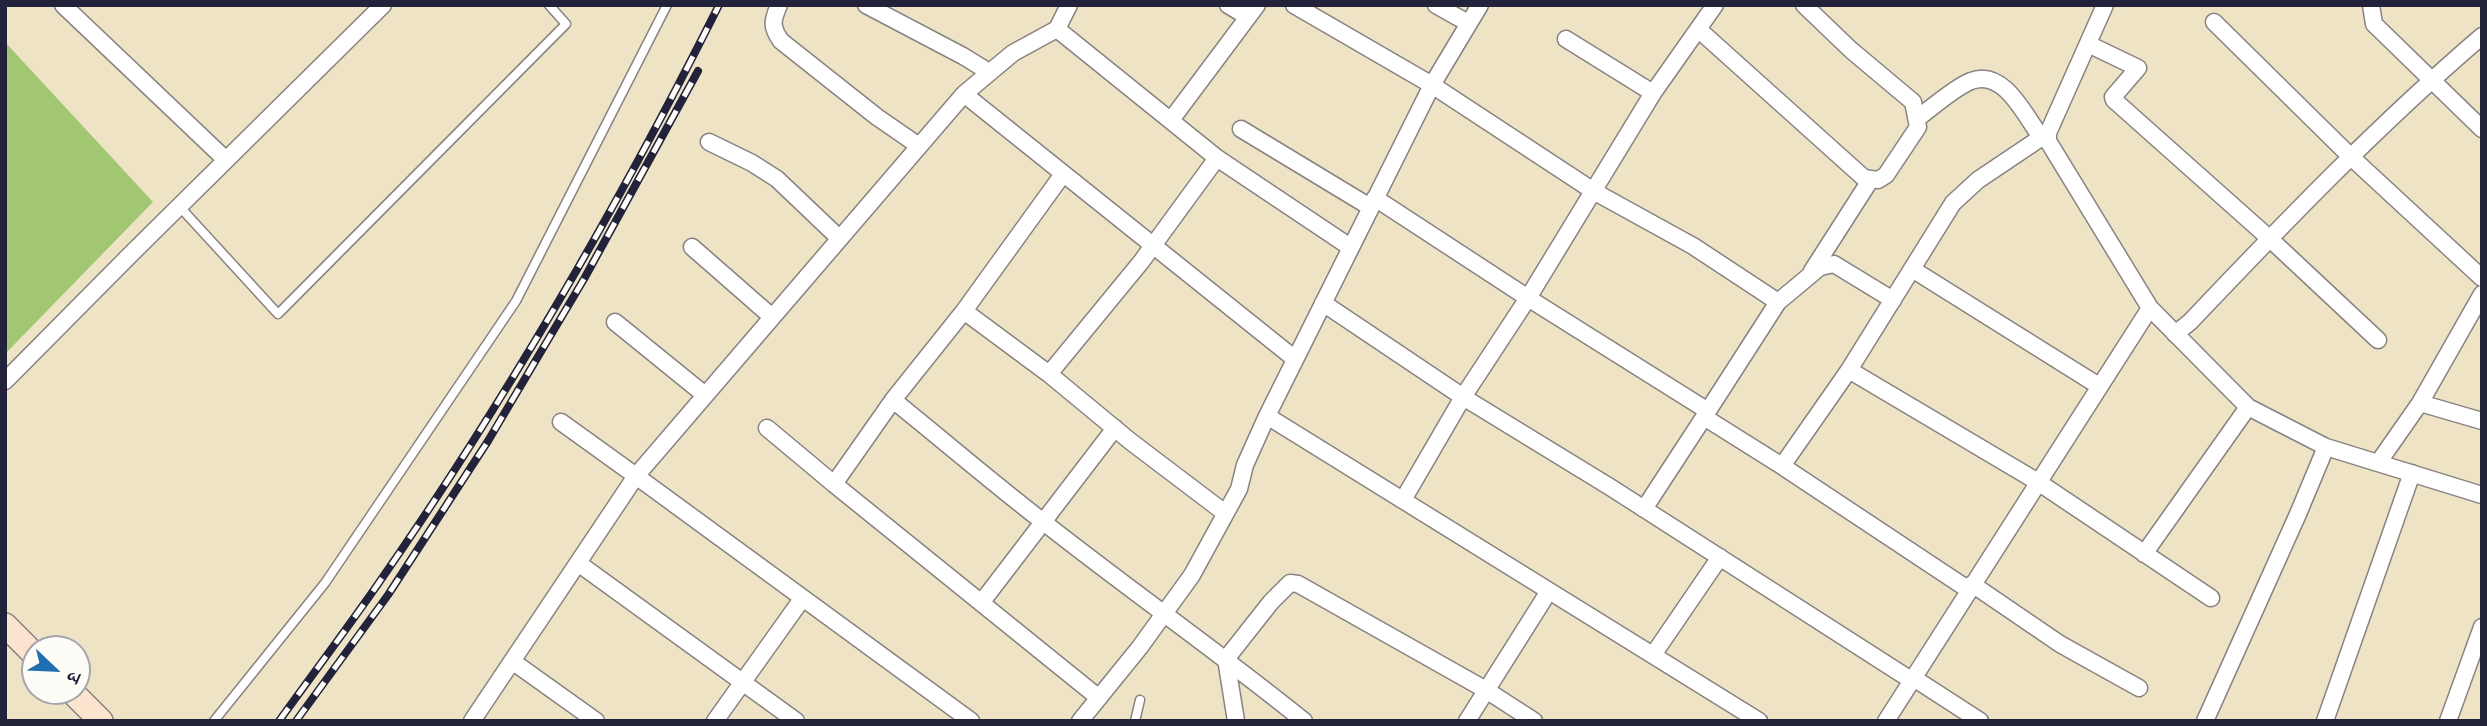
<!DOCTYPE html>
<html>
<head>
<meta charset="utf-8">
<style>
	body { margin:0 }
	#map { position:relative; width:2487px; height:726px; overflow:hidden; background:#efe3c6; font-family:"IM FELL Double Pica","Noto Serif Devanagari",serif }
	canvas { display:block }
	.frame { position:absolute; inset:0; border:7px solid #22223b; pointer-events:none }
	.north { position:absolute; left:21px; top:635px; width:70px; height:70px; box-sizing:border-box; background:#fdfcf7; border:2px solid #a5a5ac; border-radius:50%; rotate:113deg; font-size:19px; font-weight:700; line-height:28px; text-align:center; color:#22223b }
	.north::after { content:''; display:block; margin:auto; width:24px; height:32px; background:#1f6fb2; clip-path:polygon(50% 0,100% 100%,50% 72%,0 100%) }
</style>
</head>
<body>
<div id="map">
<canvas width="2487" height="726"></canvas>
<div class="frame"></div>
<div class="north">उ</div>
</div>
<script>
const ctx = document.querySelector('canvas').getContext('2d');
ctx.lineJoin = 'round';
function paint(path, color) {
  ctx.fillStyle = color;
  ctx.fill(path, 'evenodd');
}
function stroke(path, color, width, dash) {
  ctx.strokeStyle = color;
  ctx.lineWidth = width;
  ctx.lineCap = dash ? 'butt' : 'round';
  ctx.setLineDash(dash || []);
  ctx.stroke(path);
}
const green = new Path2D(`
	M5 42 153 202 5 354Z`);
const lane = new Path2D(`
	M179 206 278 314 566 24 549 5
	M214 721 325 583 516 301 667 5
	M1135 721 1140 700`);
const street = new Path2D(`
	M63 5 226 160
	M779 5C772 21 771 27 781 41L877 117 919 146
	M866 5 963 56 989 72
	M1228 5 1248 17
	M1294 5 1432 85 1595 192 1693 246 1778 302
	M1436 5 1468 23
	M2105 5 2048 133V141L2150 308
	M2371 5 2374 24 2482 129
	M2214 22 2350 156 2482 278
	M1057 29 1069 5
	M1698 29 1864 178 1878 180 1886 175 1918 127 1913 102 1851 50 1804 5
	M1566 39 1653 93
	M2088 44 2138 68 2113 97 2114 100 2269 238 2378 340
	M964 94 636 476 971 721
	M1918 118C1931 108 1957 86 1971 81 2004 68 2025 116 2041 137
	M1171 120 1257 5
	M1241 129 1370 207
	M2048 133 1978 180 1953 203 1849 370 2038 482 2211 598
	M709 142 752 163 777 179 839 238
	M1217 158 1057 29 1013 53 964 94 1295 359
	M1375 198 1528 298 1708 411
	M692 247 772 317
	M1912 269 2099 386
	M1812 271 1871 179
	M1323 303 1463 397 1528 298 1653 93 1715 5
	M964 311 893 400 834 484 1099 698
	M615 322 705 395
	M2175 334 2190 322C2284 223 2378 125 2482 36
	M1849 370 1782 466 1969 590
	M1049 374 964 311 1063 174
	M5 381 131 254 383 5
	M893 400C944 441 994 484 1046 524 1131 591 1220 653 1304 721
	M2420 403 2482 421
	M1267 416 1759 721
	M1704 417 1778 302 1820 267 1834 264 1893 300
	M767 428 834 484
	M2378 463 2420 403 2482 294
	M1403 500 1463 397 1610 487 1911 680
	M1644 509 1704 417 1782 466
	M1225 513 1130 441 1049 374 1141 262 1217 158 1350 247
	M2144 554 2248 407 2326 447
	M578 563 796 721
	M1972 584 2060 644 2139 688
	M981 603 1115 428
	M1653 655 1720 557
	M512 661 596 721
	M1912 677 1980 721
	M472 721 636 476 561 422
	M715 721 802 599
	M1080 721 1140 647 1192 575 1239 489 1245 465 1267 416 1432 85 1480 5
	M1236 721 1226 659 1271 602 1290 583 1298 584 1486 690 1534 721
	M1467 721 1549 591
	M1886 721 2150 308 2248 407
	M2205 721 2298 514 2326 447 2482 495
	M2325 721 2412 473
	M2448 721 2482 627`);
const secondary = new Path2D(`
	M5 625 35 655
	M71 691 101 721`);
const rail = new Path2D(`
	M279 721C312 675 346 630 378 584 506 400 619 205 719 5
	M296 721 388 595 488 441 584 279 698 71`);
paint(green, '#a1c772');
stroke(lane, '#888280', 11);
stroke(street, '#888280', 19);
stroke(secondary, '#888280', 26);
stroke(lane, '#fff', 8);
stroke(street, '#fff', 16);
stroke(secondary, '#fbe5cf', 23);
stroke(rail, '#22223b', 8);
stroke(rail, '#fdfcf7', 5, [16]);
</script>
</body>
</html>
